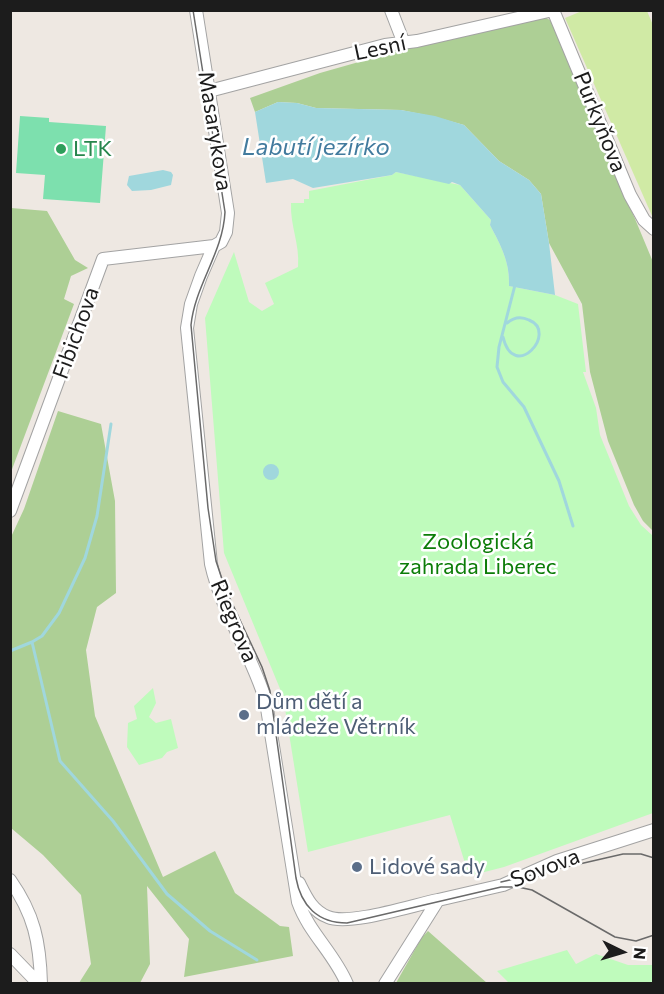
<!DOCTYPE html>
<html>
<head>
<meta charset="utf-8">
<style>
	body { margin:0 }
	#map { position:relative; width:664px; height:994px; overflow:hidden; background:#eee8e2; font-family:Commissioner,sans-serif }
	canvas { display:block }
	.frame { position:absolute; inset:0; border:12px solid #1c1c1c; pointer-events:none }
	.north { position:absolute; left:592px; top:922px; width:60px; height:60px; -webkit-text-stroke:4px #fff; paint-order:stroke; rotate:95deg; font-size:16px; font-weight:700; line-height:24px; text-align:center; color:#1c1c1c }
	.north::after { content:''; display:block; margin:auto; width:21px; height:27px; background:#1c1c1c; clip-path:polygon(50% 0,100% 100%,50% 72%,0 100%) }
</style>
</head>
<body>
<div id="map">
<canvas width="664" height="994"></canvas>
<div class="frame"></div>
<div class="north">N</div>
</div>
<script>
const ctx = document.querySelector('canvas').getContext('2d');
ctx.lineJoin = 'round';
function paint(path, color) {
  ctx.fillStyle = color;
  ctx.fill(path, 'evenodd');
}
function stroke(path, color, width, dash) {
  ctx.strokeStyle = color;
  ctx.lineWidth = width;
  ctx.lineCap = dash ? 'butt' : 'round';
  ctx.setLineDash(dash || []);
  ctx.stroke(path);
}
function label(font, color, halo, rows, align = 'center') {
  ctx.font = font + ' Commissioner,sans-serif';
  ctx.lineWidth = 5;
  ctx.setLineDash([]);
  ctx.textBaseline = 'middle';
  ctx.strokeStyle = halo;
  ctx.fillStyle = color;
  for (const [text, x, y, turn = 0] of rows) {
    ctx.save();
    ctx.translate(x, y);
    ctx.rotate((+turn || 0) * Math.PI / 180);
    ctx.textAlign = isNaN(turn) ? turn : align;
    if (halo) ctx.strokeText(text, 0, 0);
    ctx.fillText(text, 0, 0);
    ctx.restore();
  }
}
const grass = new Path2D(`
	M582 11H647L653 25V218L565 18Z`);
const forest = new Path2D(`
	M543 16 553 22 653 262V531L643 521 634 505 608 441 590 372 582 304 549 243 541 194 529 180 499 161 464 125 435 117 401 110 316 108 297 103 278 102 255 112 250 98 320 73 394 52Z
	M11 208 47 211 75 260 88 268 71 276 64 299 74 304 11 472Z
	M58 411 101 424 115 501 116 593 97 607 86 650 95 716 163 877 215 851 235 893 280 926 289 927 293 956 184 977 189 939 147 886 150 964 140 983H79L91 964 81 895 43 855 11 828V537L24 509Z
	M428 931 487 983H396L422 937Z`);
const park = new Path2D(`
	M396 172 460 185 491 220 490 225C501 246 510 262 509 286L555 295 578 304 586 372H583L596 408 600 435 629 506 641 525 653 536V813L504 867 469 876 450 815 308 852 283 696 224 553 205 318 234 252 249 302 262 311 274 304 265 283 298 267C300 244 290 226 291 203H304V199H309V191L392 175Z
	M153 688 156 703 149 717 156 723 171 719 178 748 167 752 162 758 139 765 127 747 128 723 137 719 134 706Z
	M567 950 576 964 596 954 628 965H653V983H509L497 971Z`);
const pitch = new Path2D(`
	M20 116 49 118V122L106 126 100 203 43 199 45 175 16 173Z`);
const water = new Path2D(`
	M278 102 297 103 316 108 401 110 435 116 464 125 499 161 529 180 541 194 549 243 555 295 509 286C510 262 501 246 490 225L491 220 460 185 452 182 449 184 396 172 392 175 313 188 293 179 266 183 255 112Z
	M163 170 171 172 173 175 171 185 151 190 132 191 127 185 129 176Z
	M263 472a8 8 0 1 1 16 0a8 8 0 1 1-16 0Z`);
const stream = new Path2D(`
	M515 285 499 347 497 367 503 382 524 407 559 481 573 526
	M503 337C514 383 559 332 529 320 521 316 514 317 507 323
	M111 424 97 516 85 558 59 613 42 636 32 642 60 761 113 821 167 894 210 931 257 960
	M10 651 32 642`);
const street = new Path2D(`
	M196 10 228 213 226 232 221 242 214 246 201 276 191 304 187 328 211 564C222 613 252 654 266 702L298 902C309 933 334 953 347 984
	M391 10 403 41
	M553 10 630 195 644 220 654 229
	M209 91 385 45 417 41 553 10
	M10 511 103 259 214 246
	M10 880C34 914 40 942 41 984
	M299 883C306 897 312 911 328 917 349 926 413 905 438 900
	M10 954 39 984
	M385 984 438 900 503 885 557 861 654 830`);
const tram = new Path2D(`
	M193 10 225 212C223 253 195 285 191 325L208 508 216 561 225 588 262 667 270 691 296 878C301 906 318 923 347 923L501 887H518L532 890 615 937 636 941 654 935
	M501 882 623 854H641L654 858`);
const markers = [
	[61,149,6,"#2e9e5b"],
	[244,715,6,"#5c6f8a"],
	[357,867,6,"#5c6f8a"]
];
const streetNames = [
	["Lesní",380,48,-12],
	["Purkyňova",600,122,68],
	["Masarykova",215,131,81],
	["Fibichova",76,333,-70],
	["Riegrova",234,621,67],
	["Sovova",545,868,-21]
];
const leisureNames = [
	["LTK",73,149]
];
const parkNames = [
	["Zoologická",478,542],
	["zahrada Liberec",478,567]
];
const serviceNames = [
	["Dům dětí a",256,702],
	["mládeže Větrník",256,727],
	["Lidové sady",369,867]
];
const waterNames = [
	["Labutí jezírko",316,147]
];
paint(grass, '#d0eaa5');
paint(forest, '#adcf95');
paint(park, '#bffbbc');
paint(pitch, '#7de0ae');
paint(water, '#a0d7dd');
stroke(stream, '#a0d7dd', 3);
stroke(street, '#a3a3a3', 14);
stroke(street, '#fff', 12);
stroke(tram, '#6a6a6a', 1.5);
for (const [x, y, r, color] of markers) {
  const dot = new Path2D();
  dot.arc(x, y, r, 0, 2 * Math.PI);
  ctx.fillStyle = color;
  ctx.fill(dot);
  stroke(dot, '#fff', 2);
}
label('22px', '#1c1c1c', '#fff', streetNames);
label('22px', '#27864d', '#fff', leisureNames, 'left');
label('22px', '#0c7d08', '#fff', parkNames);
label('22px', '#4e5e75', '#fff', serviceNames, 'left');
label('italic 24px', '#427b9e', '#fff', waterNames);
</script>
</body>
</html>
